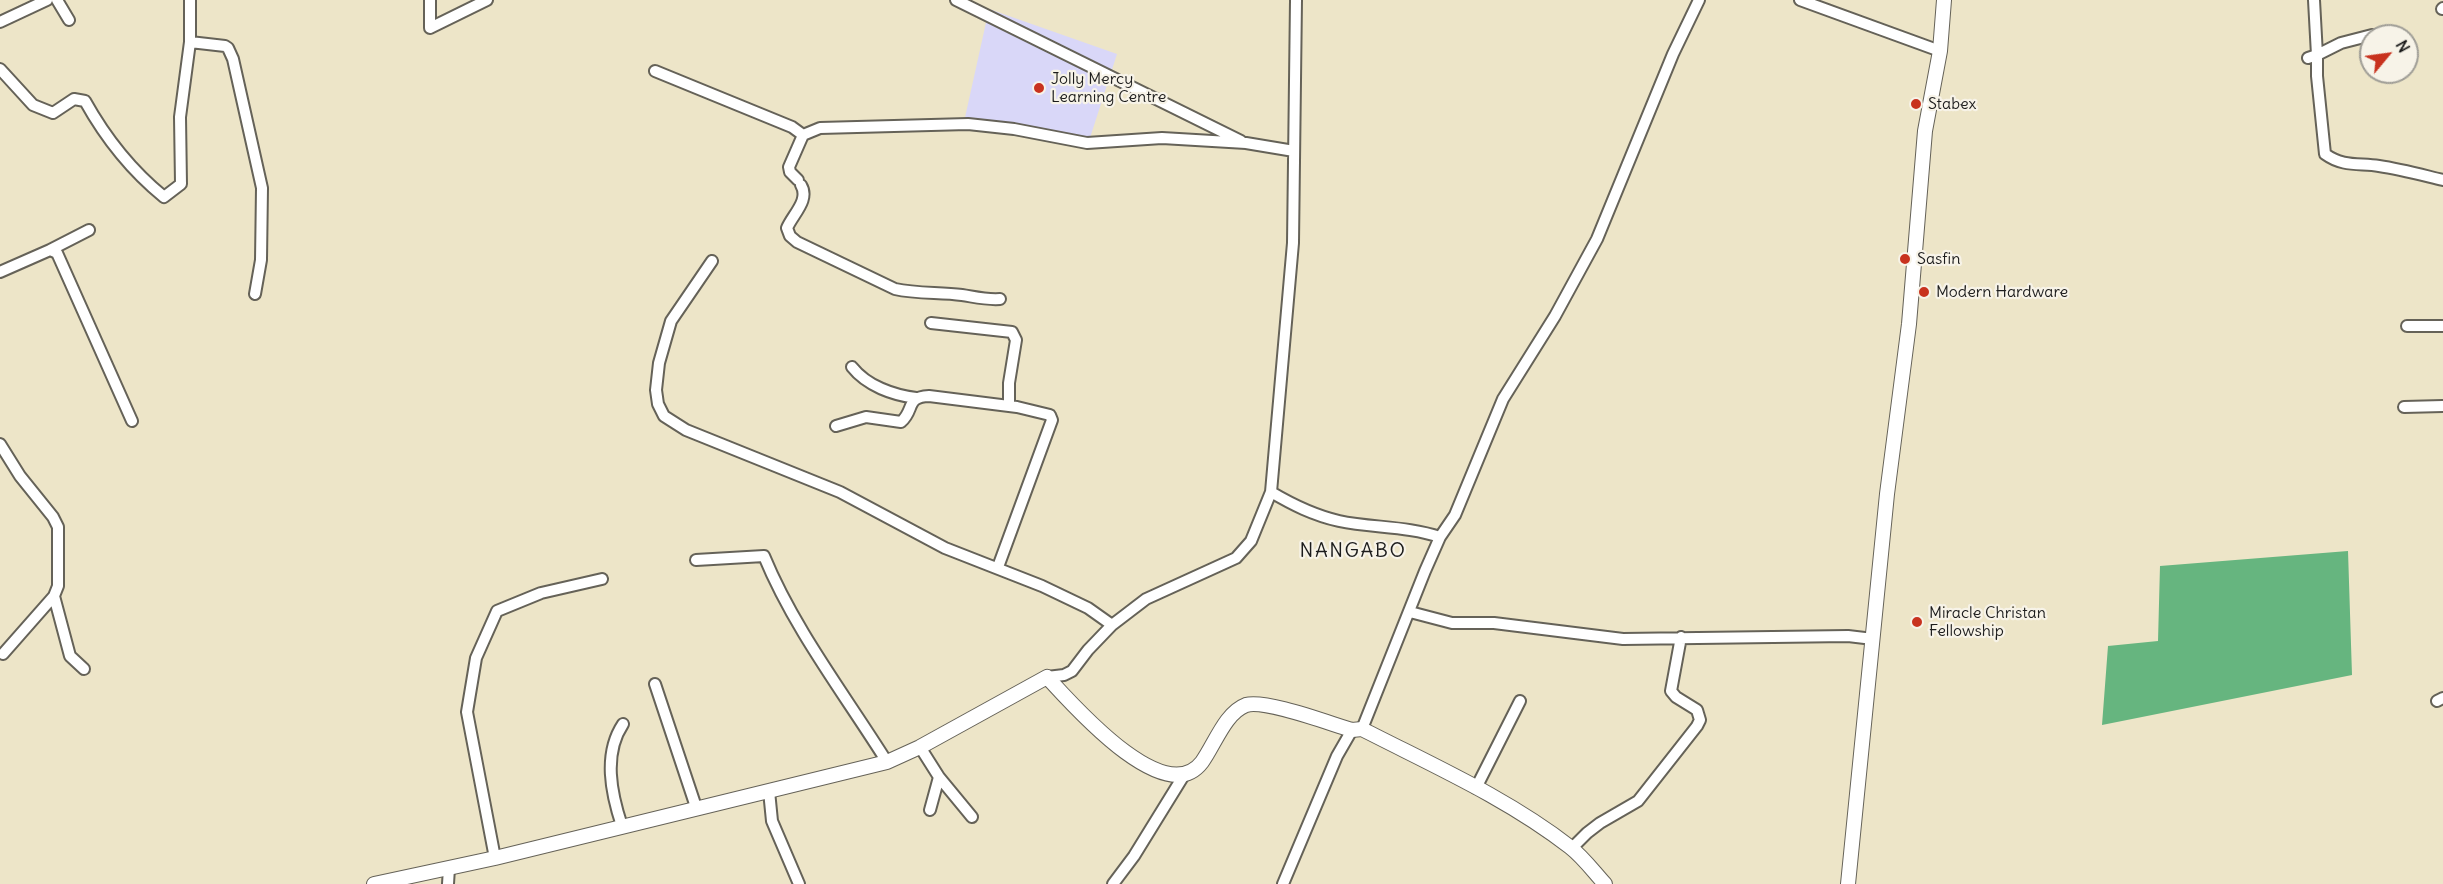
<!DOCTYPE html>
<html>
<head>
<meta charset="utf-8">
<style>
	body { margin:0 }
	#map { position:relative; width:2443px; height:884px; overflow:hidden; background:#ede5c8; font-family:Delius,sans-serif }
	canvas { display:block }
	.north { position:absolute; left:2359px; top:24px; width:60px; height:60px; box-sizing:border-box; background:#f7f3e8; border:2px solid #9f9d96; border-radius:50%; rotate:61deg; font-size:16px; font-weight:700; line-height:24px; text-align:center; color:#1c1c1c }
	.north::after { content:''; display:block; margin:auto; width:21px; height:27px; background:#c8321e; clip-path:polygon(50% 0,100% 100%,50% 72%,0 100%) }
</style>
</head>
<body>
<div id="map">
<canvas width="2443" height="884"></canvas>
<div class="north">N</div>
</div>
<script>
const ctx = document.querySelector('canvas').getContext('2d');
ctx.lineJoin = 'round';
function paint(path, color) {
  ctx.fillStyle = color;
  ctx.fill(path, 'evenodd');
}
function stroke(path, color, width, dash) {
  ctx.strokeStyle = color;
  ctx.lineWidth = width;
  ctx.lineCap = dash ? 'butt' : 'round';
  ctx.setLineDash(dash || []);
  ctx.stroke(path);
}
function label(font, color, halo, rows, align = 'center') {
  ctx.font = font + ' Delius,sans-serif';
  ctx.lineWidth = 4.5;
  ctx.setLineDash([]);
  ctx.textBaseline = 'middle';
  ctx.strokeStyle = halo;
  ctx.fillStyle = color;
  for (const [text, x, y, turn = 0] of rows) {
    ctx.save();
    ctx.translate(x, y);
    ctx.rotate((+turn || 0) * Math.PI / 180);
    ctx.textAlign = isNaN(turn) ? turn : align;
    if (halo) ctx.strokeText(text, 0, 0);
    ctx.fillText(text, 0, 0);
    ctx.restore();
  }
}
const built = new Path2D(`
	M989 9 1117 54 1089 141 964 122Z`);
const forest = new Path2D(`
	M2348 551 2352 675 2102 725 2108 646 2158 641 2160 566Z`);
const minor = new Path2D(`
	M57 0 69 20
	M430 0V28L487 0
	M956 0 1241 141
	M1800 0 1940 51
	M2442 9 2443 8
	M0 22 47 0
	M2372 35 2341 43 2317 55V76L2325 154C2343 167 2359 163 2379 166 2400 169 2422 175 2443 180
	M190 42 225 46 228 48 233 59 262 188 261 260 255 294
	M2308 58 2317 55 2314 0
	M0 69 33 105 53 113 74 99 85 101C105 137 132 171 164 197L181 184 180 117 190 42V0
	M655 71 792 127 803 135 820 128 968 124 1014 129 1087 143 1162 138 1246 143 1294 151
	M798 180 790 172 789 167 803 135
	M801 185C810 200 793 214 787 228L790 236 797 242 895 289C917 294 940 292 962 295 975 297 986 300 1000 299
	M50 250 89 230
	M712 261 671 321 659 363 656 390 658 404 664 416 686 430 840 492 945 548 1042 586 1088 608 1112 625
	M0 272 50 250 57 253 132 421
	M931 323 1012 332 1016 340 1009 383V406
	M2407 326H2443
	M852 367C867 386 893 395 916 398
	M2404 407 2443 406
	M836 426 866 417 901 422C915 410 905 397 929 396L1017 407 1050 415 1052 420 998 567
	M0 444 20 476 53 517 58 527V586L54 596 3 654
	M1271 492C1293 505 1313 515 1339 521 1372 528 1407 526 1440 537
	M696 560 764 556C794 629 845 695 887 762
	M54 596 70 656 84 669
	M1410 612 1452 623H1494L1623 639 1848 636 1873 639
	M1047 677 1064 675 1072 671 1088 650 1112 625 1146 599 1236 558 1251 541 1271 492 1293 243 1296 0
	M655 684 696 807
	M2437 701 2443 698
	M1362 729 1425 571 1440 537 1455 515 1503 399 1555 316 1597 239 1673 54 1699 0
	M920 747 939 777 972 817
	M1476 788 1520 701
	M769 791 772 821 799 884
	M930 810 939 777
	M622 826C611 793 603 754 623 724
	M1572 848 1587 833 1600 823 1638 801 1697 726 1700 720 1697 710 1676 697 1671 691 1681 637
	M495 858 467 712 476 658 497 611 541 593 602 579
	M448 884 449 868
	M1113 884 1134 856 1184 775
	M1283 884 1337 756 1352 730`);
const tertiary = new Path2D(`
	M374 884 495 858 887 762 920 747 1047 677C1072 704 1165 811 1202 762 1215 744 1225 713 1246 705 1265 699 1331 724 1352 730L1362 729C1432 765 1507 798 1570 847 1583 857 1594 872 1605 884
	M1848 884 1887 494 1909 324 1925 131 1940 51 1944 0`);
const markers = [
	[1039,88,6,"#c8321e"],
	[1916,104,6,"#c8321e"],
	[1905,259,6,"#c8321e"],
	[1924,292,6,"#c8321e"],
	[1917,622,6,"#c8321e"]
];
const poiNames = [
	["Jolly Mercy",1051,79],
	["Learning Centre",1051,97],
	["Stabex",1928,104],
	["Sasfin",1917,259],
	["Modern Hardware",1936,292],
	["Miracle Christan",1929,613],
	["Fellowship",1929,631]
];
const quarterNames = [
	["NANGABO",1353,551]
];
paint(built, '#d9d7f8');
paint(forest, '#66b57f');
stroke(minor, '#656258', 14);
stroke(tertiary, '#656258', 16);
stroke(minor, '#fff', 10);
stroke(tertiary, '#fff', 14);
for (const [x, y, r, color] of markers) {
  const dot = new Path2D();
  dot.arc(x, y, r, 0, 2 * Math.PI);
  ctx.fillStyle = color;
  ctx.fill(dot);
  stroke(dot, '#f7f3e8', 2);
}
label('16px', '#1c1c1c', '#f7f3e8', poiNames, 'left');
ctx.letterSpacing = '1.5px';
label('20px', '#1c1c1c', '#f7f3e8', quarterNames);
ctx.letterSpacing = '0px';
</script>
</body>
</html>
